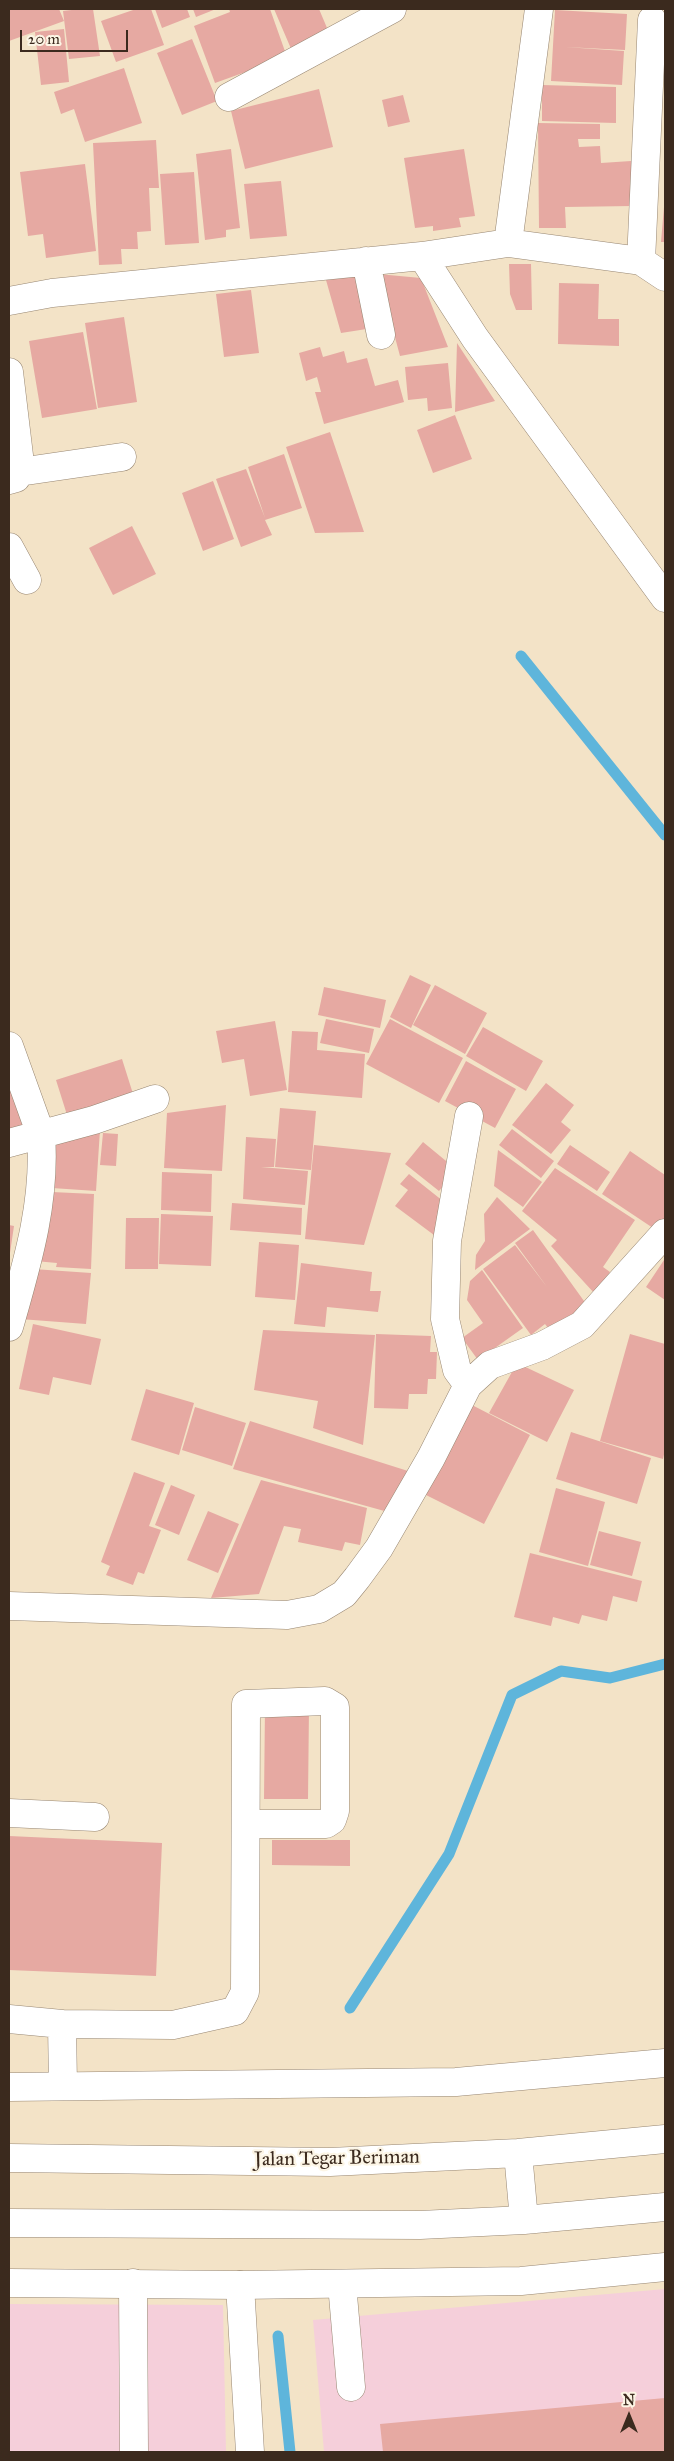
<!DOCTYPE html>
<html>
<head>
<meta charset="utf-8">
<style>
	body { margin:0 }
	#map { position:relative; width:674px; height:2461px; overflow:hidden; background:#f3e3c7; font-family:"IM FELL Great Primer",serif }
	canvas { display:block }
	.frame { position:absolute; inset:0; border:10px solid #3b2a1e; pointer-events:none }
	.north { position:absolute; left:604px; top:2391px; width:50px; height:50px; -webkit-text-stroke:4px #fcf5e5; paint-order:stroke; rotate:0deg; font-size:14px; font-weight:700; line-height:20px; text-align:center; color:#3b2a1e }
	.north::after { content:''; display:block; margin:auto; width:18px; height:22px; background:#3b2a1e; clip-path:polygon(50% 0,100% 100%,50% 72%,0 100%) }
	.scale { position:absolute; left:20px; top:30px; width:108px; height:22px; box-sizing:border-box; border:2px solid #3b2a1e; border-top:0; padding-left:6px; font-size:15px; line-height:18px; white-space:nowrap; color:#3b2a1e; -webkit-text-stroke:4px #fcf5e5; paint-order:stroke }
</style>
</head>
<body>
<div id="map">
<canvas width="674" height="2461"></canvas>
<div class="frame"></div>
<div class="north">N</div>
<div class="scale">20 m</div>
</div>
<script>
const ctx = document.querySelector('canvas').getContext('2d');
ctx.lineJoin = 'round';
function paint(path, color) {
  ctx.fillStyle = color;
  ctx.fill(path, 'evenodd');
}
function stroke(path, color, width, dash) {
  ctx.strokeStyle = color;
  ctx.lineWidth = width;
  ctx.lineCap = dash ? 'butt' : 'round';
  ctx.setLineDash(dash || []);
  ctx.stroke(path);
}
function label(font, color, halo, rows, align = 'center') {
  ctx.font = font + ' "IM FELL Great Primer",serif';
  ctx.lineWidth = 4.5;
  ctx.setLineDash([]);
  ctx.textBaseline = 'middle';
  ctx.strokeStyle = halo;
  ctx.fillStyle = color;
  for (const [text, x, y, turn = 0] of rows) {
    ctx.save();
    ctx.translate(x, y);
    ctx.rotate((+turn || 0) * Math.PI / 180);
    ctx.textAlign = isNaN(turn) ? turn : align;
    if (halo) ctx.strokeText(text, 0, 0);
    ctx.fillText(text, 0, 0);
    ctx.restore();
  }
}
const built = new Path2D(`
	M665 2289V2452H324L313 2320Z
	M9 2304 223 2305 226 2452H9Z`);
const stream = new Path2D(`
	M521 656 665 835
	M350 2008 449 1854 512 1695 561 1671 610 1678 665 1664
	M278 2336 290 2452`);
const building = new Path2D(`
	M9 9H59L64 21 9 41Z
	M80 9H93L100 56 69 59 63 11Z
	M136 9H151L164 45 116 62 101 21Z
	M155 9H187L190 17 162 28Z
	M193 9H216L196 17Z
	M229 9H270L287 57 215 83 194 26 230 12Z
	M274 9H319L330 35 292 51Z
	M555 10 627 14 625 50 565 47 624 51 622 85 551 81Z
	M64 29 69 82 41 85 35 32Z
	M192 39 217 101 182 115 157 53Z
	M124 68 142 123 85 142 74 109 61 114 54 92Z
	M542 85 616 87V123L542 121Z
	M319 89 333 147 245 169 231 111Z
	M403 95 410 122 388 127 382 100Z
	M538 123 600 124V139H578L579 147 600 146 601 163 631 161 632 206 565 207 566 228H539Z
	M156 140 159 188H149L151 231 137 232 138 249H121L122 264 99 265 93 143Z
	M231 149 240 228 226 230V237L205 240 196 154Z
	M464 149 475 216 459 218 461 227 433 231V226L415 228 404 158Z
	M85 164 96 251 46 258 43 234 28 236 20 172Z
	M194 172 199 243 165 245 160 174Z
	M281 181 287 236 250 239 244 184Z
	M664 207 665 208V242H661Z
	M509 264H531L532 310H516L510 294Z
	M357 274 373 328 341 333 326 280Z
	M378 274 421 278 448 347 400 356Z
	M559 283 599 284 598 319H619V346L558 344Z
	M251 290 259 353 224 357 216 294Z
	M124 317 137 402 98 408 85 323Z
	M83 332 97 409 42 418 29 341Z
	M457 343 495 401 455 412Z
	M320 347 323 357 344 351 347 363 367 358 375 386 398 380 404 402 324 424 315 392H321L317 377 306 381 299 353Z
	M448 363 452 408 428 411 427 398 408 400 405 367Z
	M455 415 472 459 433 473 417 430Z
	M330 432 364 532 315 533 286 447Z
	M284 454 302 508 265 520 272 535 241 547 216 479 246 469 265 518 248 467Z
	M213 481 234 539 203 551 182 493Z
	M132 526 156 574 113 595 89 548Z
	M410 975 431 985 411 1028 390 1017Z
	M435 985 487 1013 465 1054 413 1025Z
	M324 987 386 1000 380 1028 318 1015Z
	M326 1019 374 1029 369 1053 320 1043Z
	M390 1019 463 1058 439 1103 366 1064Z
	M275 1021 287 1090 250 1096 244 1059 222 1063 216 1031Z
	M483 1027 543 1061 526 1091 466 1056Z
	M292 1031 318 1032 317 1050 365 1054 362 1098 288 1092Z
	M122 1059 134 1097 68 1118 56 1080Z
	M466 1061 516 1089 495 1128 445 1101Z
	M9 1081H21L23 1138H9Z
	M546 1083 574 1105 561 1122 571 1130 551 1154 512 1125Z
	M226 1105 222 1171 164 1168 167 1113Z
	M280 1108 316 1111 311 1170 275 1167Z
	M512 1129 554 1161 541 1178 499 1145Z
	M100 1130 96 1191 52 1188 55 1140Z
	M103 1133 118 1134 116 1166 100 1165Z
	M246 1137 276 1139 274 1167H261L308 1171 305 1205 243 1199Z
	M423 1142 457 1170 439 1191 405 1164Z
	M314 1145 391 1153 364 1245 305 1239Z
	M570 1145 610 1172 597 1191 557 1164Z
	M498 1150 542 1182 523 1207 494 1186Z
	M630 1151 665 1175V1222L659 1232 602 1194Z
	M555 1168 635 1220 603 1267 610 1272 595 1294 551 1246 557 1240 522 1211Z
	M162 1172 212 1174 211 1212 161 1210Z
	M409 1174 448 1205 438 1238 395 1206 408 1190 400 1184Z
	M52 1192 94 1194 91 1269 56 1267 57 1263 35 1261Z
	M497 1197 530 1229 475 1270 476 1255 485 1241 484 1214Z
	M232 1203 302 1208 301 1235 230 1230Z
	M161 1214 213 1216 211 1266 159 1264Z
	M126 1218H159L158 1269H125Z
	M9 1225 14 1226 10 1253H9Z
	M533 1230 589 1308 555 1337 545 1324 531 1335 483 1269 515 1245 547 1287 515 1243Z
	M259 1242 299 1245 295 1300 255 1297Z
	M664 1260H665V1300L646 1287Z
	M301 1263 372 1272 370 1291H381L378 1312 327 1307 325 1327 294 1324Z
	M33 1269 91 1273 86 1324 20 1319Z
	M482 1270 523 1328 478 1360 462 1338 483 1323 467 1300 470 1281Z
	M33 1324 101 1339 91 1385 53 1377 49 1395 19 1389Z
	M263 1330 375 1335 363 1445 313 1428 318 1401 254 1390Z
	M376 1334 431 1336 430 1352H437L436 1379H428L427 1394H409L408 1409 374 1408Z
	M630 1334 665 1344V1450L663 1459 600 1441Z
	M517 1363 574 1390 547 1442 489 1413Z
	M146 1389 194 1403 179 1455 131 1440Z
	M472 1405 530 1435 484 1524 426 1495Z
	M195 1407 246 1423 232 1466 182 1450Z
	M250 1421 408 1471 388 1512 233 1469Z
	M571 1432 651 1458 637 1504 556 1479Z
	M134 1472 165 1483 149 1526 161 1530 144 1574 138 1572 133 1585 106 1575 110 1566 101 1562Z
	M261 1480 367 1508 360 1545 345 1542 342 1551 298 1542 301 1529 284 1526 259 1594 211 1598Z
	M171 1485 195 1495 179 1535 155 1525Z
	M556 1488 605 1502 588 1566 539 1552Z
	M208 1511 239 1524 218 1573 187 1560Z
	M599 1531 641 1542 632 1576 590 1565Z
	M530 1553 642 1581 637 1602 613 1596 607 1621 582 1615 579 1624 553 1617 551 1626 514 1617Z
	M265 1707H309L308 1799H264Z
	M9 1836 162 1843 156 1976 9 1970Z
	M272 1840H350V1866L272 1865Z
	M665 2398V2452H383L380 2424Z`);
const minor = new Path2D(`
	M229 97 392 9
	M508 243 539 9
	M422 256 475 338 665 598
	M366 261 381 335
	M641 261 652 20
	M9 301 52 293 422 256 508 243 641 261 665 277
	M9 372 20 464 16 478 9 480
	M19 472 122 457
	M9 547 27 580
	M9 1046 41 1135C46 1202 27 1264 9 1327
	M9 1143 94 1120 155 1099
	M468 1385 457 1370 445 1319 447 1241 469 1116
	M9 1606 287 1615 319 1609 344 1594 357 1578 379 1548 431 1458 468 1385 490 1365 542 1346 582 1325 665 1233
	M9 1813 95 1817
	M9 2019 62 2024
	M63 2086 62 2024 173 2025 235 2011 245 1992 246 1704 325 1701 335 1707V1811L332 1820 326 1824H246
	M133 2283 134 2452
	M342 2284 351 2387
	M240 2285 250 2452`);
const major = new Path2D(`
	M9 2087 456 2082 665 2063
	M518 2153 524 2220
	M9 2158 330 2162 518 2153 665 2139
	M9 2223 420 2225 524 2220 665 2207
	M9 2283 240 2285 521 2281 665 2267`);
const streetNames = [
	["Jalan Tegar Beriman",337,2159,-1]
];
paint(built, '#f5cfda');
stroke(stream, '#5eb5db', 11);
paint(building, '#e6a9a2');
stroke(minor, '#978672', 29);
stroke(major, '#978672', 29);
stroke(minor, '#fff', 28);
stroke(major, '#fff', 28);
label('20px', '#3b2a1e', '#fcf5e5', streetNames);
</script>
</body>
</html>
